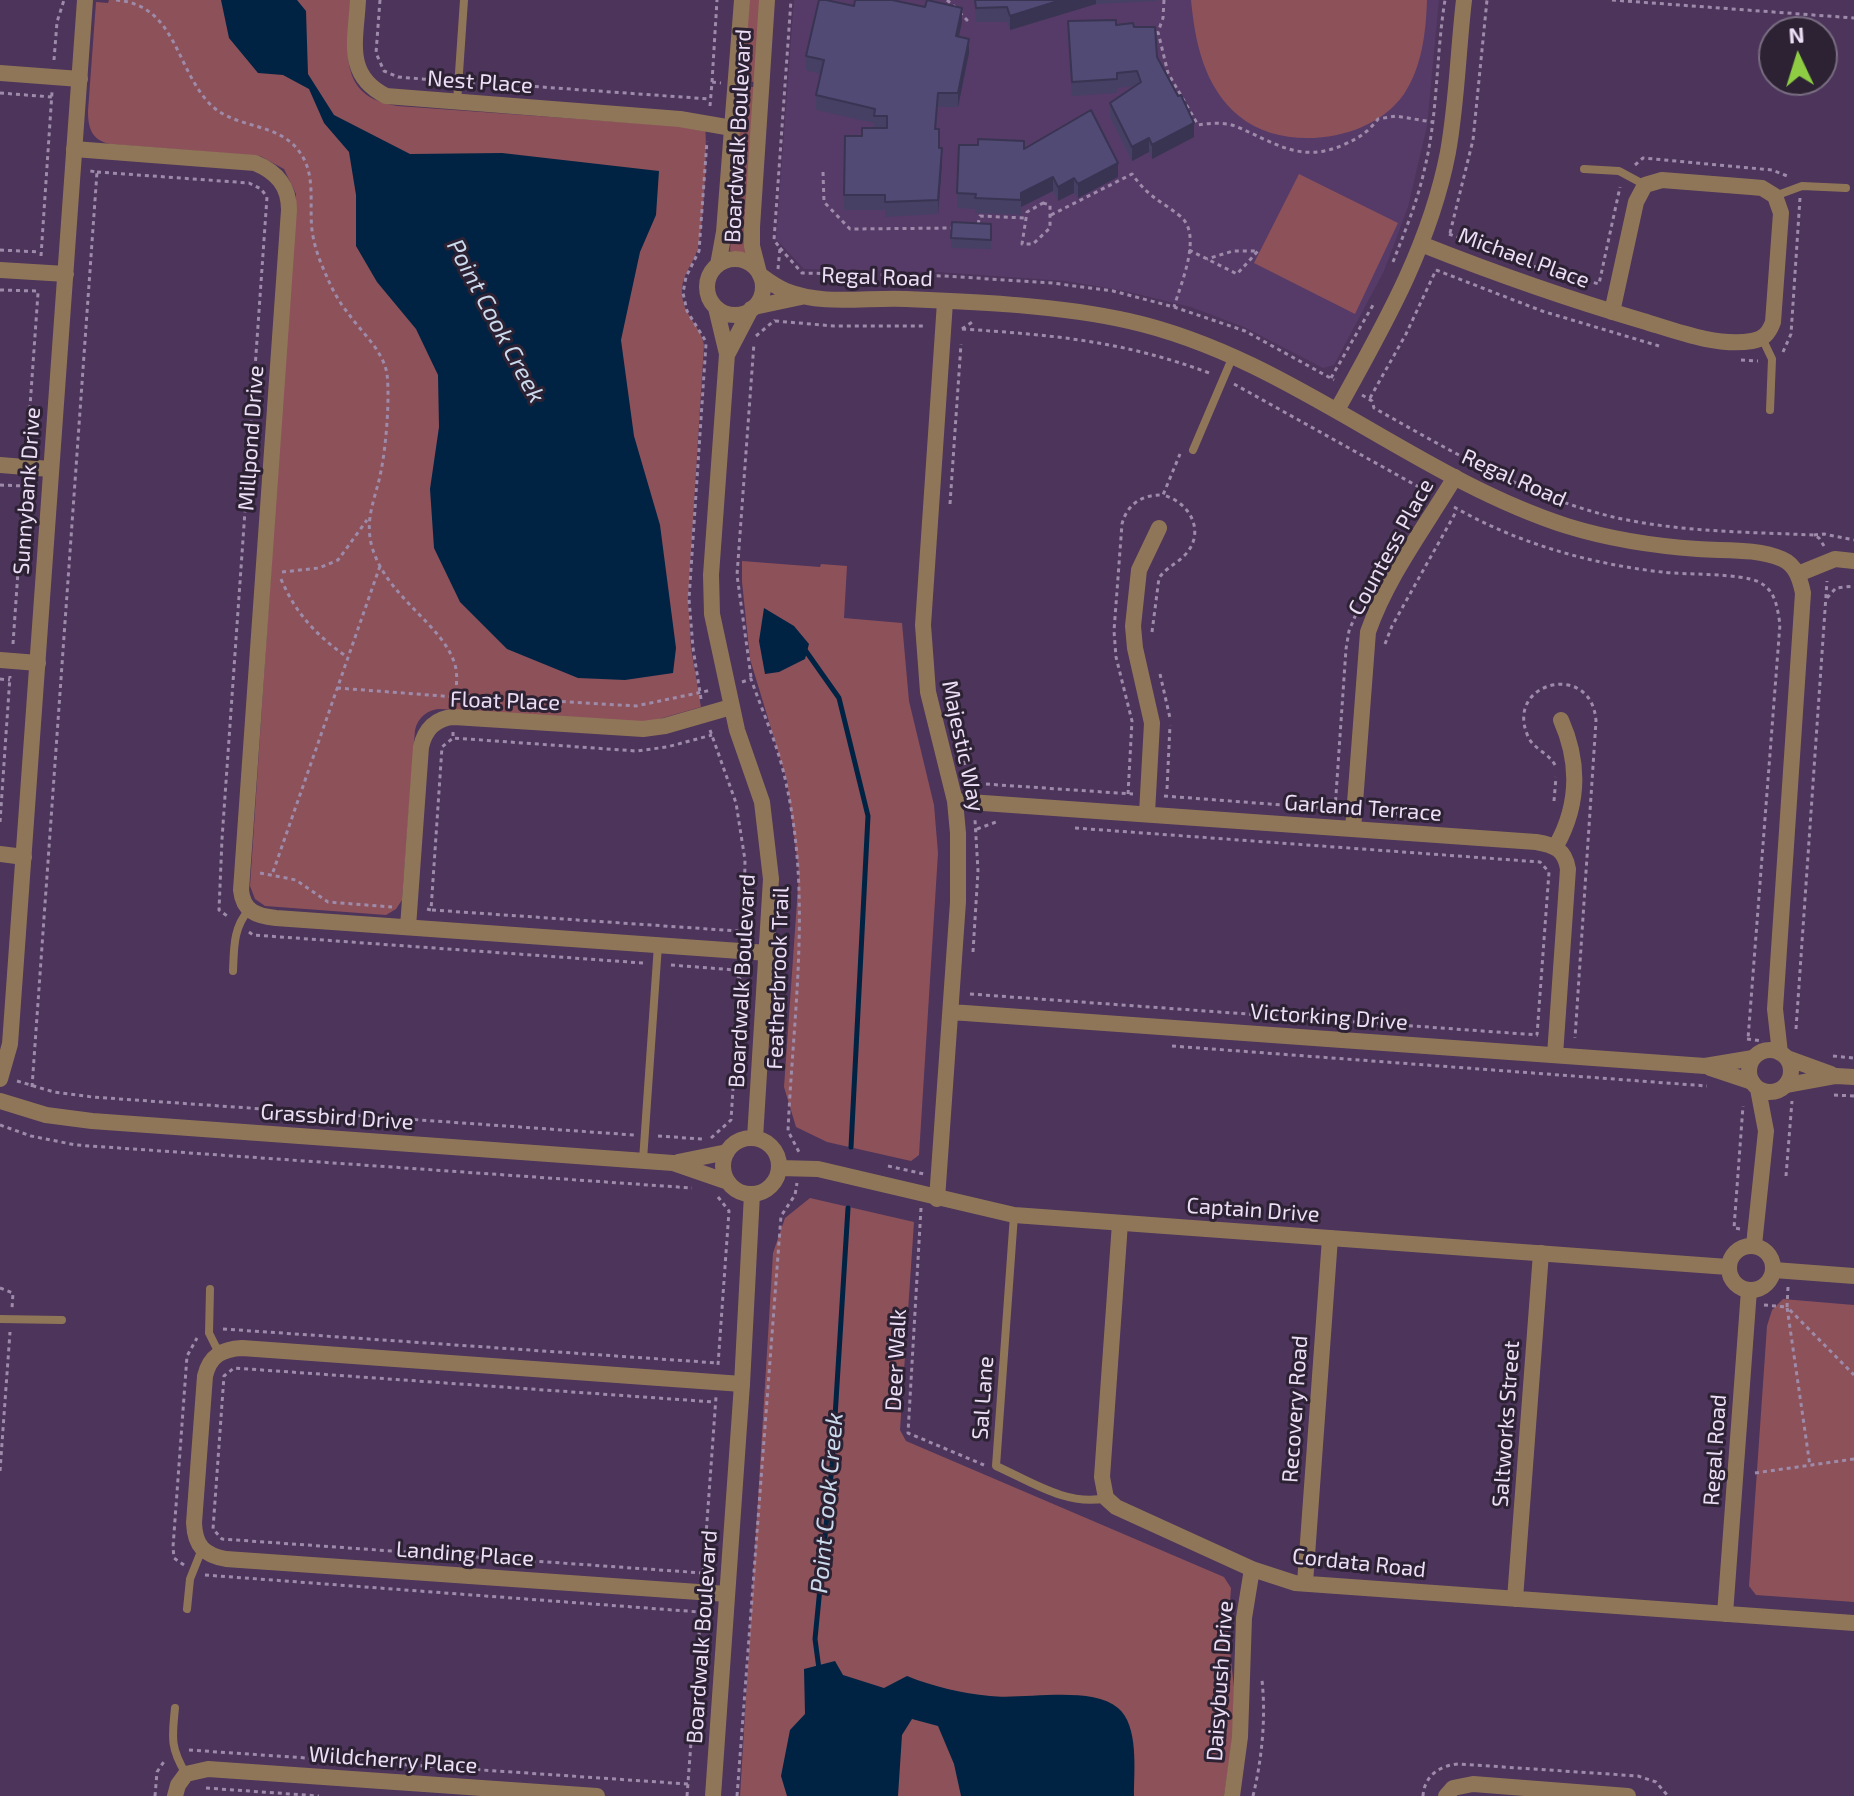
<!DOCTYPE html>
<html>
<head>
<meta charset="utf-8">
<style>
	body { margin:0 }
	#map { position:relative; width:1854px; height:1796px; overflow:hidden; background:#4c345b; font-family:"Exo 2",sans-serif }
	canvas { display:block }
	.north { position:absolute; left:1758px; top:16px; width:80px; height:80px; box-sizing:border-box; background:#2c2233; border:2px solid #796d81; border-radius:50%; rotate:356deg; font-size:22px; font-weight:700; line-height:32px; text-align:center; color:#ecdef6 }
	.north::after { content:''; display:block; margin:auto; width:28px; height:36px; background:#8ecd43; clip-path:polygon(50% 0,100% 100%,50% 72%,0 100%) }
</style>
</head>
<body>
<div id="map">
<canvas width="1854" height="1796"></canvas>
<div class="north">N</div>
</div>
<script>
const ctx = document.querySelector('canvas').getContext('2d');
ctx.lineJoin = 'round';
function paint(path, color) {
  ctx.fillStyle = color;
  ctx.fill(path, 'evenodd');
}
function stroke(path, color, width, dash) {
  ctx.strokeStyle = color;
  ctx.lineWidth = width;
  ctx.lineCap = dash ? 'butt' : 'round';
  ctx.setLineDash(dash || []);
  ctx.stroke(path);
}
function label(font, color, halo, rows, align = 'center') {
  ctx.font = font + ' "Exo 2",sans-serif';
  ctx.lineWidth = 6;
  ctx.setLineDash([]);
  ctx.textBaseline = 'middle';
  ctx.strokeStyle = halo;
  ctx.fillStyle = color;
  for (const [text, x, y, turn = 0] of rows) {
    ctx.save();
    ctx.translate(x, y);
    ctx.rotate((+turn || 0) * Math.PI / 180);
    ctx.textAlign = isNaN(turn) ? turn : align;
    if (halo) ctx.strokeText(text, 0, 0);
    ctx.fillText(text, 0, 0);
    ctx.restore();
  }
}
const built = new Path2D(`
	M794 0H1439L1427 126 1408 207 1384 271 1334 365 1323 368 1244 327 1191 307 1125 291 1066 281 937 272 804 269 776 239Z`);
const green = new Path2D(`
	M109 0H351C348 47 335 97 398 106L705 128C708 147 703 229 698 248 693 265 681 275 682 294 683 315 701 326 704 345L688 599 691 648 701 707 652 721 625 722 441 709C428 709 418 717 415 730L402 900 396 909 386 915 265 906 255 899 250 886 296 194 284 169 260 156 110 144C92 140 88 129 88 111L96 2 108 3Z
	M748 0H762L754 82 742 81Z
	M1191 0H1427C1426 32 1422 67 1404 94 1371 142 1283 153 1239 116 1204 87 1195 42 1191 0Z
	M741 87H755L746 253 730 251Z
	M1299 174 1398 223 1355 314 1254 263Z
	M742 561 820 567 821 564 847 566 844 618 902 623 909 701 934 805 938 853 919 1155 911 1161 827 1142 796 1127 784 1087 799 873 787 781 750 659 742 582Z
	M810 1198 914 1222 900 1430 906 1441 1224 1577 1231 1588 1228 1631 1234 1688 1233 1735 1224 1796H740L773 1253 785 1218Z
	M1783 1299 1854 1305V1602L1756 1595 1749 1586 1767 1326 1772 1310Z`);
const water = new Path2D(`
	M221 0H297L306 11 308 74 334 115 410 154 502 153 659 171 656 215 640 252 621 340 634 436 660 525 676 648 673 673 625 680 578 678 507 649 460 602 434 548 430 489 439 427 438 375 416 329 377 282 356 246V195L349 152 324 123 309 89 283 75 258 73 229 38Z
	M764 608 794 626 809 644 805 659 779 672 765 674 759 641Z
	M835 1661 843 1675 884 1688 907 1676C934 1687 961 1693 990 1696 1025 1700 1090 1685 1118 1708 1139 1725 1134 1771 1134 1796H961L954 1764 938 1726 912 1719 902 1735 898 1796H787L781 1776 790 1730 805 1714 804 1669Z`);
const stream = new Path2D(`
	M803 647 839 698 868 816 851 1147
	M819 1669 815 1639 832 1465 848 1208`);
const path = new Path2D(`
	M116 0C175 5 175 65 208 102 234 131 279 120 301 154 316 176 309 205 312 230 314 246 320 262 327 277 332 289 339 302 348 313 361 332 383 350 387 374 390 398 386 447 381 471 376 498 364 518 372 547 387 598 444 625 455 665 458 675 456 685 456 695L636 706 712 690
	M380 0 376 53 384 71 398 77 447 81
	M947 0 955 7
	M1164 0 1163 18 1158 32 1168 73 1198 125C1210 123 1224 122 1235 126 1274 142 1300 164 1343 145 1359 138 1367 133 1378 119L1396 116 1432 122
	M1612 0 1854 18
	M958 18 967 20 960 13
	M54 60 57 22 64 0
	M471 82 710 99
	M712 82 717 0
	M0 93 52 97
	M710 106 712 82 721 83
	M1635 165 1643 158 1772 170 1790 177
	M97 172 249 183 261 189 267 197 222 839 219 910 230 918
	M823 172 824 202 850 229 954 228
	M1043 203 1050 205V228L1033 244H1022L1027 212Z
	M1051 215 1132 174C1150 199 1159 199 1180 216 1203 234 1181 283 1174 307
	M978 224 980 216 1025 218
	M1450 233 1473 140 1487 0
	M1449 234 1495 252
	M780 248 802 273 944 276 1052 283 1113 291 1174 307 1245 331 1334 380
	M0 250 40 252
	M1189 250 1237 274 1258 251H1233L1207 259
	M41 256 52 92
	M1393 262C1405 231 1418 200 1425 167 1438 113 1436 55 1445 0
	M1532 266 1599 284 1620 187
	M778 269 780 248 774 240 791 0
	M1436 270 1542 311 1659 346
	M0 290 38 291
	M775 321 834 326H926
	M962 329C1054 335 1124 341 1212 374
	M962 329 975 320
	M756 336 775 320
	M705 340 687 311 683 293 686 277 699 251 707 141
	M1783 352 1791 334 1800 198
	M1741 360 1758 361
	M1331 378 1373 305
	M1234 384 1426 491
	M1362 395 1372 401 1374 408C1451 451 1526 496 1613 517 1678 532 1747 532 1814 535L1819 538 1824 546
	M1370 398 1406 334 1436 270
	M27 449 38 293
	M0 485 24 486
	M950 504 961 344
	M1454 507C1517 543 1590 564 1662 572 1686 575 1741 573 1759 582 1776 591 1777 607 1780 624L1748 1039
	M1814 535 1824 534 1854 540
	M282 572 319 568 338 560 367 520
	M281 579C296 614 316 635 347 657
	M1827 598 1836 588 1854 586
	M1152 632 1159 578C1166 568 1176 564 1184 556 1207 533 1190 502 1163 495
	M13 644 24 484
	M1385 644 1392 626 1457 510
	M1160 674 1170 718
	M751 677 737 575 754 343
	M0 679 10 680
	M742 682 751 679C763 713 779 748 786 783 812 897 793 1016 788 1131L799 1152
	M337 688 456 697
	M701 699 693 648 689 599 706 344
	M710 730 736 803 745 860 744 923 738 928 737 934
	M453 732V738L636 751 667 747 712 735
	M964 761 970 785
	M1555 765C1548 752 1532 749 1527 734 1506 681 1592 661 1596 721L1575 1038
	M970 783 1133 794
	M1167 789 1170 725
	M1128 794 1132 721 1116 657 1114 631 1122 524C1127 504 1143 494 1163 495L1180 454
	M1164 796 1336 809
	M1554 801 1556 777
	M1335 809 1346 649 1349 631 1358 609
	M1372 812 1436 816
	M0 822 10 676
	M1075 828 1540 862 1549 872 1537 1035
	M977 829 996 822
	M273 872 380 566
	M260 873 296 880 328 902 392 907
	M427 909 431 910 442 747 453 738
	M432 910 738 931
	M249 932 253 935 643 963
	M973 952 978 871 975 820
	M671 965 735 970
	M970 994 1538 1035
	M1796 1029 1827 581
	M1747 1039 1763 1041
	M1172 1046 1707 1086
	M1833 1056 1854 1058
	M17 1081 54 1092 92 1097 634 1135
	M32 1087 97 172 90 171
	M1834 1095 1854 1096
	M0 1125 31 1136 76 1145 692 1188
	M658 1136 702 1139
	M711 1138 731 1120 740 979 734 972 735 965
	M888 1166 924 1174
	M1786 1176 1792 1101
	M718 1197 729 1211 718 1365
	M921 1208 908 1433 984 1465
	M1740 1229 1734 1228 1743 1106
	M1788 1287 1787 1307 1854 1375
	M0 1288 13 1293 12 1308
	M1764 1305 1787 1307 1810 1466
	M223 1329 718 1363
	M0 1471 10 1332
	M1755 1473 1854 1459
	M184 1565 174 1558 173 1547 187 1356 197 1338
	M703 1573 222 1539 213 1529 224 1376 234 1368 714 1402
	M205 1575 700 1612
	M703 1577 716 1397
	M189 1750 688 1784
	M206 1788 319 1796
	M155 1796 157 1772 165 1760
	M687 1796 701 1608
	M737 1796 781 1216 795 1195 797 1183
	M1253 1796C1262 1759 1266 1718 1262 1680
	M1423 1796C1424 1776 1440 1765 1459 1764L1638 1776 1656 1782 1668 1796`);
const service = new Path2D(`
	M457 102 464 0
	M1584 169 1619 171 1645 185
	M1775 196 1802 186 1846 188
	M1762 338 1772 359 1770 410
	M1193 450 1233 356
	M233 971C234 949 233 927 249 910
	M643 1160 658 945
	M1014 1215 996 1466C1030 1481 1068 1507 1106 1498
	M210 1289 209 1333 219 1353
	M0 1319 62 1320
	M187 1609 190 1579 202 1549
	M175 1708C172 1737 170 1748 186 1774`);
const minor = new Path2D(`
	M358 0C356 40 344 75 386 96L680 119 732 128
	M0 73 80 79
	M74 149 255 163C277 172 289 186 289 210L241 890C243 911 256 916 276 918L768 953
	M1421 244C1494 273 1568 299 1643 321 1676 331 1717 347 1752 341 1764 339 1769 333 1773 322L1781 213 1775 196 1762 188 1751 187 1662 180 1645 185 1636 202 1612 312
	M0 465 50 469
	M1798 574 1835 559 1854 561
	M0 660 38 663
	M955 801 1536 842C1555 845 1565 850 1568 869L1555 1055
	M1147 813 1152 723 1135 648 1133 626 1139 570 1159 528
	M1353 829 1368 632C1387 577 1425 527 1455 477
	M1556 846C1579 805 1580 763 1561 720
	M0 854 24 857
	M408 927 421 747C425 729 436 718 454 717L643 729 665 726 731 707
	M951 1012 1705 1066 1753 1058
	M1787 1058 1831 1074
	M1710 1068 1752 1082
	M1787 1085 1836 1076 1854 1077
	M937 1199 958 902V833L955 801 928 692 923 625 945 302
	M1120 1223 1102 1477 1106 1498 1116 1507 1252 1569 1295 1583 1854 1623
	M1305 1583 1330 1238
	M727 1594 226 1559C204 1555 195 1546 194 1523L205 1376C210 1355 223 1349 242 1348L742 1384
	M1515 1599 1541 1253
	M1725 1614 1749 1290
	M175 1796 178 1785 186 1774 208 1769 597 1796
	M1232 1796 1240 1737 1244 1618 1252 1569
	M1446 1796 1453 1788 1473 1784 1628 1796`);
const tertiary = new Path2D(`
	M707 287a28 28 0 1 1 56 0a28 28 0 1 1-56 0Z
	M718 265 724 232 742 0
	M0 270 66 274
	M759 273 752 246V227L767 0
	M760 275C768 281 776 287 786 291 823 306 867 297 906 299 978 302 1058 305 1129 321 1289 357 1412 476 1567 526 1609 539 1654 546 1698 549 1724 551 1757 548 1782 559 1796 565 1800 579 1803 593L1775 1009 1780 1053
	M754 307 801 297
	M716 308 727 354 711 575 712 614 737 730 762 802 771 879 755 1138
	M728 353 751 309
	M1337 410C1383 327 1430 246 1448 152 1457 102 1458 51 1464 0
	M1749 1071a21 21 0 1 1 42 0a21 21 0 1 1-42 0Z
	M0 1079 10 1044 85 0
	M0 1101 46 1115 92 1121 673 1163 728 1182
	M723 1166a28 28 0 1 1 56 0a28 28 0 1 1-56 0Z
	M678 1162 727 1152
	M779 1168 818 1169 1014 1215 1728 1267
	M1754 1245 1766 1131 1758 1089
	M1729 1268a22 22 0 1 1 44 0a22 22 0 1 1-44 0Z
	M1774 1270 1854 1276
	M713 1796 742 1384 752 1194`);
const wall = new Path2D(`
	M975 0H1157V1L1096 4 1010 30 1007 22H976Z
	M854 6 962 22 959 36 969 53 958 107H938L936 129 942 163 938 214 885 217V210H844L845 136H862L874 128V123L816 110V95L821 74 806 70V56Z
	M1068 21 1116 25 1134 27 1157 57 1194 137 1152 159 1149 152 1132 161 1110 117V103L1136 86 1117 88V93L1072 96Z
	M1024 148 1118 177 1078 198 1074 193 1058 201 1053 191 1021 207V215L975 213V209L957 208V193Z
	M952 222 991 224V249L951 248Z`);
const shadedWall = new Path2D(`
	M1061 0H1096V4L1010 30V16Z
	M962 8V22L956 50V36Z
	M969 39V53L958 107V93Z
	M1194 123V137L1152 159V145Z
	M1149 138V152L1132 161V147Z
	M942 148V163L938 214V200Z
	M1118 163V177L1078 198V184Z
	M1053 177V191L1021 207V215V193Z
	M1074 178V193L1058 201V187Z`);
const building = new Path2D(`
	M819 0H826L854 6 855 0H892L925 7 927 0 962 8 956 36 969 39 958 93H938L935 129H939V148H942L938 200 885 202V195H844L845 136H862V128H887V116H874L875 109 816 95 824 60 806 56Z
	M975 0H1061L1010 16 1007 7 976 8Z
	M1116 20V25L1133 23 1134 27H1155L1157 57 1178 96 1181 95 1194 123 1152 145 1149 138 1132 147 1110 103 1141 82 1137 71 1117 73V79L1072 82 1068 21Z
	M1091 110 1118 163 1078 184 1074 178 1058 187 1053 177 1021 193V200L975 198 976 194 957 193 959 145H978V139L1024 141V149Z
	M952 222 991 224V240L951 238Z`);
const streetNames = [
	["Nest Place",480,82,4],
	["Boardwalk Boulevard",738,136,-87],
	["Michael Place",1524,258,20],
	["Regal Road",877,277,2],
	["Millpond Drive",251,438,-86],
	["Regal Road",1514,478,24],
	["Sunnybank Drive",27,491,-86],
	["Countess Place",1391,547,-61],
	["Float Place",505,701,2],
	["Majestic Way",963,746,78],
	["Garland Terrace",1363,808,4],
	["Featherbrook Trail",778,978,-88],
	["Boardwalk Boulevard",742,981,-87],
	["Victorking Drive",1329,1017,4],
	["Grassbird Drive",337,1117,4],
	["Captain Drive",1253,1210,4],
	["Deer Walk",896,1360,-87],
	["Sal Lane",983,1398,-86],
	["Recovery Road",1295,1409,-86],
	["Saltworks Street",1506,1424,-86],
	["Regal Road",1715,1450,-86],
	["Landing Place",465,1554,4],
	["Cordata Road",1359,1563,6],
	["Boardwalk Boulevard",702,1637,-86],
	["Daisybush Drive",1220,1681,-86],
	["Wildcherry Place",393,1760,4]
];
const waterNames = [
	["Point Cook Creek",496,321,62],
	["Point Cook Creek",827,1503,-85]
];
paint(built, '#563b68');
paint(green, '#8d515a');
paint(water, '#002343');
stroke(stream, '#002343', 5);
stroke(path, '#9e8baa', 3, [4, 4]);
stroke(service, '#907658', 8);
stroke(minor, '#907658', 16);
stroke(tertiary, '#907658', 16);
paint(wall, '#464065');
paint(shadedWall, '#393452');
paint(building, '#514a75');
stroke(building, '#393452', 2);
label('22px', '#ecdef6', '#2c2233', streetNames);
label('italic 24px', '#cbdbed', '#2c2233', waterNames);
</script>
</body>
</html>
